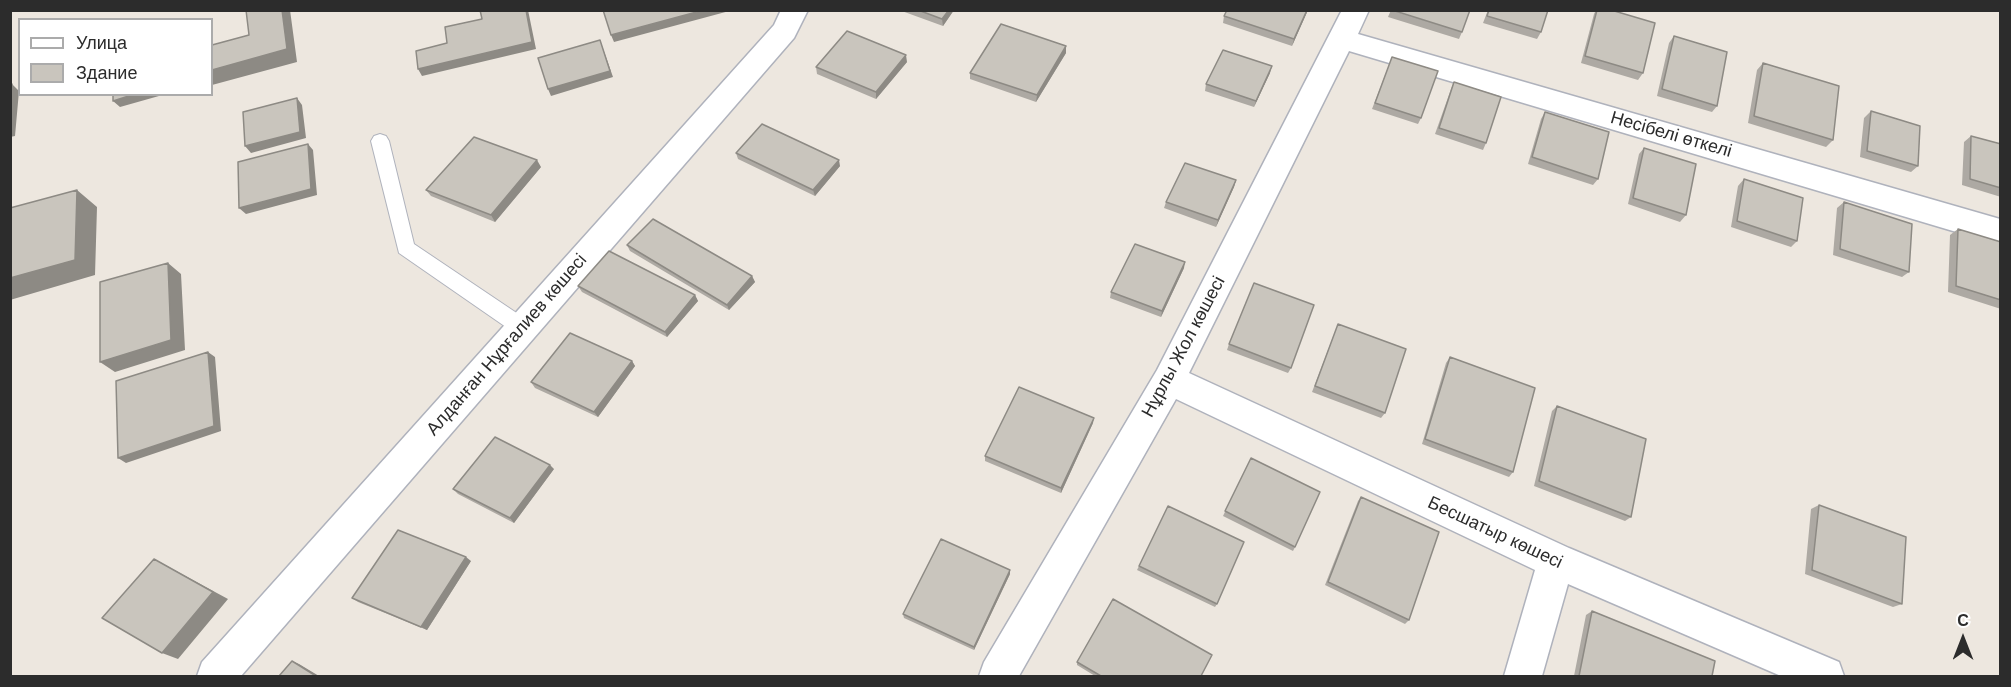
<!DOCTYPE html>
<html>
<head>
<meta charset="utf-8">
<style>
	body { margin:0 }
	#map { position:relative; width:2011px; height:687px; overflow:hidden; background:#ede7df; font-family:Helvetica,sans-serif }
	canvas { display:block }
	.frame { position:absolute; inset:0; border:12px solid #2c2c2c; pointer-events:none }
	.legend { position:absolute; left:18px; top:18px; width:195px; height:78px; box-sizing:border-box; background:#fff; border:2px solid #ababab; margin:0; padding:8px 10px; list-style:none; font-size:18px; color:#2c2c2c }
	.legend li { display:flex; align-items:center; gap:12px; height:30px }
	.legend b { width:30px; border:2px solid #ababab }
	.north { position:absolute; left:1933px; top:609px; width:60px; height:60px; -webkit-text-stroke:4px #fff; paint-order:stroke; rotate:0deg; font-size:16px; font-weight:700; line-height:24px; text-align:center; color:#2c2c2c }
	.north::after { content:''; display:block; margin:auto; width:21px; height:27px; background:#2c2c2c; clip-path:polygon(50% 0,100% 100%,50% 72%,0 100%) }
</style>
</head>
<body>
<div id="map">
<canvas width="2011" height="687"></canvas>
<div class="frame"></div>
<ul class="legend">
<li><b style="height:8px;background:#fff"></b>Улица</li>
<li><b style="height:16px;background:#c9c5bd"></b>Здание</li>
</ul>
<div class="north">С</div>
</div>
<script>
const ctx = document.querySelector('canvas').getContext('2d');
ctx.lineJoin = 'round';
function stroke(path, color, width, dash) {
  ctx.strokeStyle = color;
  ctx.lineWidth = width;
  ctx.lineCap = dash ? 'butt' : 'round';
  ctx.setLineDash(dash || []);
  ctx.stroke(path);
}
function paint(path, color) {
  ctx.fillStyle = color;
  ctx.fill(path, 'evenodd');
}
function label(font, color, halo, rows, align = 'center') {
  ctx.font = font + ' Helvetica,sans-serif';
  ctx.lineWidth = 4.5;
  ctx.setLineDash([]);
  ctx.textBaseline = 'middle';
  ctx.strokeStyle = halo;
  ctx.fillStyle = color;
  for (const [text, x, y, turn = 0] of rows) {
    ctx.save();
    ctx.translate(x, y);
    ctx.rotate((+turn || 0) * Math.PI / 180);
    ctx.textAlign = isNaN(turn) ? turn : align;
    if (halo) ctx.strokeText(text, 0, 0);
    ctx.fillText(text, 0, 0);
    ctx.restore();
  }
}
const lane = new Path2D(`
	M380 134 386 136 389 141 414 244 530 322 533 328 530 334 523 336 516 334 399 253 371 141 374 136Z`);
const street = new Path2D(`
	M781 10H808L794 38 241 676H197L202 662 774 25Z
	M1342 10H1369L1358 34 2000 219V245L1349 51 1189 373 1569 548 1839 662 1844 676H1781L1568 584 1542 676H1504L1535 570 1176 399 1019 676H979L984 662 1157 370Z`);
const wall = new Path2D(`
	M899 10H954L943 26Z
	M1308 10 1292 46 1223 23 1224 16Z
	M1391 10 1462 32 1459 39 1388 17Z
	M1488 10H1548L1541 32 1537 39 1483 23Z
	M1596 10H1611L1643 73 1638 80 1581 63 1594 14Z
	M1674 36 1717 106 1712 112 1657 96 1669 43Z
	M1066 46V53L1036 102 970 79V73Z
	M1392 57 1421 118 1418 124 1372 109Z
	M907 62 876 99 817 74 816 67Z
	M1763 63 1833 140 1826 147 1748 123 1757 70Z
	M1270 73 1254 107 1205 91 1206 84Z
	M1454 82 1486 143 1483 150 1435 134 1451 89Z
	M1871 111 1918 166 1911 172 1860 157 1864 118Z
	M1545 112 1598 179 1593 185 1528 164 1541 119Z
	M1971 136 2001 144V197L1962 185 1964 142Z
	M1644 148 1686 215 1680 222 1628 204 1639 154Z
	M736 153 840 166 815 196 738 159Z
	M541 167 495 222 431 196 426 190Z
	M1744 179 1797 241 1791 247 1731 227 1738 186Z
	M1236 180 1234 187 1216 227 1164 208 1166 202Z
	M1844 202 1909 272 1902 277 1833 255 1837 208Z
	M1958 229 2001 242V309L1948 292 1950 235Z
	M627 245 752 276 755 282 729 310 630 251Z
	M1184 268 1161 317 1110 298 1111 292Z
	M578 286 695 295 698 301 667 337 582 292Z
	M1338 324 1385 413 1381 418 1312 392Z
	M1229 344 1291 368 1288 373 1227 350Z
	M1450 357 1513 472 1509 477 1422 444 1446 363Z
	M632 361 635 366 598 417 535 388 531 382Z
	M1557 406 1631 517 1625 521 1534 486 1552 411Z
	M1093 423 1061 493 985 461V456Z
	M1251 458 1295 547 1293 551 1223 516Z
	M554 469 514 523 458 494 453 489Z
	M1361 497 1409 620 1405 624 1325 585 1358 501Z
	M1819 505 1902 604 1893 607 1805 574 1811 509Z
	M471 561 427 630 358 602 352 598Z
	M1139 566 1217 604 1215 607 1137 570Z
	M1010 574 974 650 904 618 903 614Z
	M1592 611 1712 676H1574L1586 615Z
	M1077 662 1201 676H1095L1077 665Z`);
const shadedWall = new Path2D(`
	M282 10H290L297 62 212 85V70Z
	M526 10H528L536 49 422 76 418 69Z
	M704 10H733L614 42 611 35Z
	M949 10H954L943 26 942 19Z
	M1307 10H1308L1292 46 1294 39Z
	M600 40 613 77 551 96 548 89Z
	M1066 46V53L1036 102 1037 95Z
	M906 55 907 62 876 99V92Z
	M1272 66 1270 73 1254 107 1256 101Z
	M12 84 19 91 15 136 10 137V100Z
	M135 94H166L120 107 113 101Z
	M297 98 302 105 306 138 251 153 245 146Z
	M308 144 313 150 317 195 246 214 239 208Z
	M537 160 541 167 495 222 491 215Z
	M839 160 840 166 815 196 813 190Z
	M1236 180 1234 187 1216 227 1218 220Z
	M77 190 97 207 95 275 10 300V278Z
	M1185 262 1184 268 1161 317 1162 311Z
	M168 263 181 274 185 350 115 372 100 362Z
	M752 276 755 282 729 310 727 305Z
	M695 295 698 301 667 337 665 332Z
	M208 352 215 357 221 431 126 463 118 458Z
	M632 361 635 366 598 417 594 412Z
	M1094 418 1093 423 1061 493V488Z
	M550 465 554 469 514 523 510 518Z
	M466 557 471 561 427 630 421 627Z
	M154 559 228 599 178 659 162 653Z
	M1010 570V574L974 650V647Z
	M292 661 299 664 319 676H316Z`);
const building = new Path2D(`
	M246 10H282L287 49 212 70V45L249 35Z
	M480 10H526L532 42 418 69 416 51 447 43 445 27 482 19Z
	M603 10H704L611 35Z
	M918 10H949L942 19Z
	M1227 10H1307L1294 39 1224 16Z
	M1392 10H1470L1462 32Z
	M1489 10H1548L1541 32 1487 16Z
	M1597 10H1611L1655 23 1643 73 1585 56Z
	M1001 24 1066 46 1037 95 970 73Z
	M847 31 906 55 876 92 816 67Z
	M1674 36 1727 52 1717 106 1662 89Z
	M600 40 610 71 548 89 538 58Z
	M1223 50 1272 66 1256 101 1206 84Z
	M1392 57 1438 71 1421 118 1375 103Z
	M1763 63 1839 86 1833 140 1754 116Z
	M1454 82 1501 97 1486 143 1439 128Z
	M10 84H12L10 100Z
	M113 94H135L113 101Z
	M297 98 300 132 245 146 243 112Z
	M1871 111 1920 126 1918 166 1867 151Z
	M1545 112 1609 132 1598 179 1532 157Z
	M762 124 839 160 813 190 736 153Z
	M1971 136 2001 144V188L1970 179Z
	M474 137 537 160 491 215 426 190Z
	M308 144 311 189 239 208 238 162Z
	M1644 148 1696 164 1686 215 1633 198Z
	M1185 163 1236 180 1218 220 1166 202Z
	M1744 179 1803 198 1797 241 1737 221Z
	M77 190 75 260 10 278V208Z
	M1844 202 1912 224 1909 272 1840 249Z
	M653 219 752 276 727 305 627 245Z
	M1958 229 2001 242V300L1956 286Z
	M1135 244 1185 262 1162 311 1111 292Z
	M609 251 695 295 665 332 578 286Z
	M168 263 171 340 100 362V282Z
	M1254 283 1314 305 1291 368 1229 344Z
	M1338 324 1406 349 1385 413 1315 386Z
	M570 333 632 361 594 412 531 382Z
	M208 352 214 426 118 458 116 381Z
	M1450 357 1535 388 1513 472 1425 439Z
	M1019 387 1094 418 1061 488 985 456Z
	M1557 406 1646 439 1631 517 1539 481Z
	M495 437 550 465 510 518 453 489Z
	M1251 458 1320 492 1295 547 1225 511Z
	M1361 497 1439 532 1409 620 1328 582Z
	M1819 505 1906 537 1902 604 1812 570Z
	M1168 506 1244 542 1217 604 1139 566Z
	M398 530 466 557 421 627 352 598Z
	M941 539 1010 570 974 647 903 614Z
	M154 559 213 592 162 653 102 618Z
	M1113 599 1212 655 1201 676H1101L1077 662Z
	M1592 611 1715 661 1712 676H1579Z
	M292 661 316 676H279Z`);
const streetNames = [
	["Несібелі өткелі",1671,135,16],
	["Алданған Нұрғалиев көшесі",507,345,-49],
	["Нұрлы Жол көшесі",1184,347,-62],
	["Бесшатыр көшесі",1495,533,25]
];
stroke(lane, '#afb2bc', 2);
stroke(street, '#afb2bc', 3);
paint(lane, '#fff');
paint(street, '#fff');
paint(wall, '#ada9a3');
paint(shadedWall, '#8d8a84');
paint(building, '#c9c5bd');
stroke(building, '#8d8a84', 1.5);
label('18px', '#2c2c2c', '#fff', streetNames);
</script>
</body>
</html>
